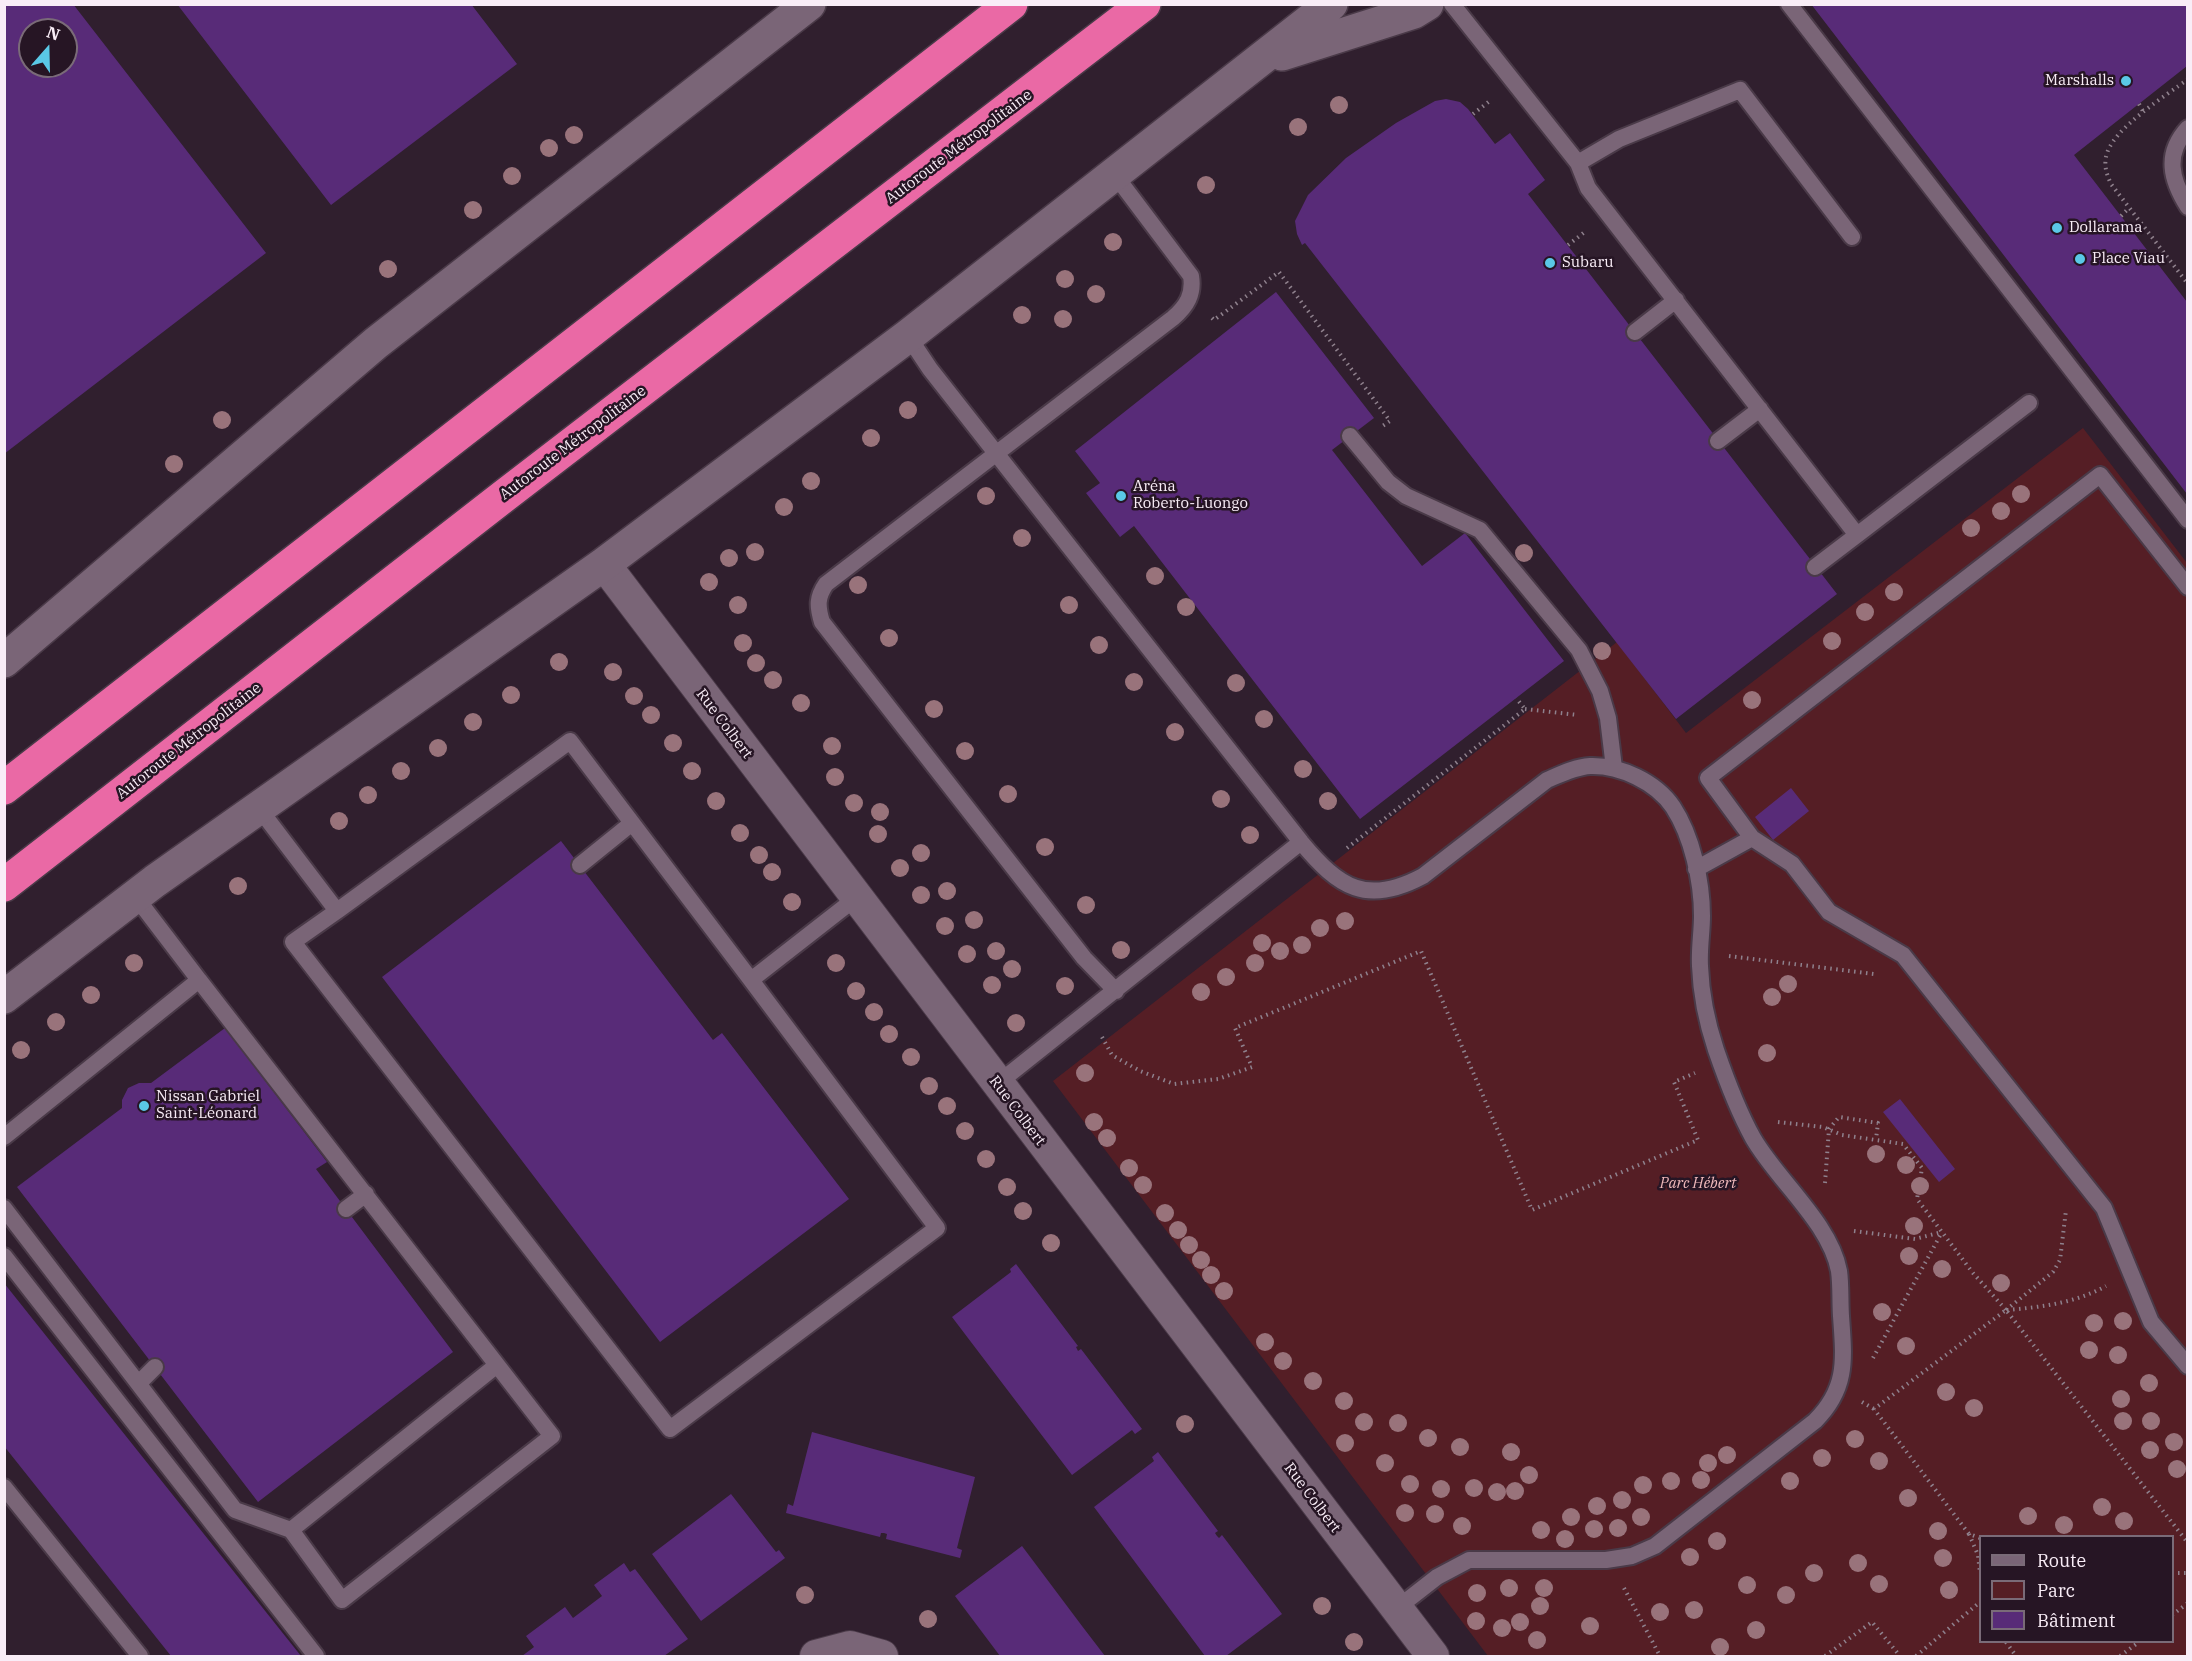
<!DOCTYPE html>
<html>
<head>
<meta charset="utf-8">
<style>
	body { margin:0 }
	#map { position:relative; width:2192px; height:1661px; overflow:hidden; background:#301f2e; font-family:"IBM Plex Serif",serif }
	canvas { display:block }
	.frame { position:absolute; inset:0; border:6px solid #f9edf7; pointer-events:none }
	.legend { position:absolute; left:1979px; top:1535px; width:195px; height:108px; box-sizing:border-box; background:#261524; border:2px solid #7a6b78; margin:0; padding:8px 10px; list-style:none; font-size:18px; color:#f9edf7 }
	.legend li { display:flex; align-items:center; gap:12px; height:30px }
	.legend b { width:30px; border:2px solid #7a6b78 }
	.north { position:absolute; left:18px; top:18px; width:60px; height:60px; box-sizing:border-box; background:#261524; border:2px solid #7a6b78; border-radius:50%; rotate:20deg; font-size:16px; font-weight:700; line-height:24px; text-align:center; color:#f9edf7 }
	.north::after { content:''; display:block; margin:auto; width:21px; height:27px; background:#5ac8e6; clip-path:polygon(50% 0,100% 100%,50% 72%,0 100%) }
</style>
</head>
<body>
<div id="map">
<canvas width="2192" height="1661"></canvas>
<div class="frame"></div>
<ul class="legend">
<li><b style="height:8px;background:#7a6577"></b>Route</li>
<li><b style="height:16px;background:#551e25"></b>Parc</li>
<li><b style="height:16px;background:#582b78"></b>Bâtiment</li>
</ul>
<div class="north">N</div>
</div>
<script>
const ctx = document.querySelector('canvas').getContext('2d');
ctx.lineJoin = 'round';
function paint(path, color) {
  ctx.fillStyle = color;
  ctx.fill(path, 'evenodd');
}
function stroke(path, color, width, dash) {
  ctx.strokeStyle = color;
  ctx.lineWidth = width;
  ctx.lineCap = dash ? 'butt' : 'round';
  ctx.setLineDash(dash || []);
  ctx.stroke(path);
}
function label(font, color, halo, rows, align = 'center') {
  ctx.font = font + ' "IBM Plex Serif",serif';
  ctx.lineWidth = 5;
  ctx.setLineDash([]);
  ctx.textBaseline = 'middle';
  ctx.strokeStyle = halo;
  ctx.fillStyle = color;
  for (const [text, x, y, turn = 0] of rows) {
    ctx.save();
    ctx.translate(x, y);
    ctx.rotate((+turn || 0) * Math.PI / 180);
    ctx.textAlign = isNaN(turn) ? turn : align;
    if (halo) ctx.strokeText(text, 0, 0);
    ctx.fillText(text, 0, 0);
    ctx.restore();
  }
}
const green = new Path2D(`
	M2083 428 2187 563V1656H1488L1053 1081 1617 642 1686 733ZM1980 1536H2172V1642H1980Z`);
const building = new Path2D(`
	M4 4H73L266 253 4 454ZM30 30H66V66H30Z
	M177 4H471L517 64 331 205Z
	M1811 4H2187V66L2074 155 2187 302V494Z
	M1446 99 1460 102 1468 109 1495 144 1510 133 1545 180 1528 194 1837 594 1676 719 1305 243 1302 245 1297 234 1295 221 1308 195 1346 158 1396 123 1435 101Z
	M1276 292 1374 418 1332 450 1422 566 1465 533 1564 661 1360 819 1134 526 1120 537 1086 493 1100 483 1075 451Z
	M1791 788 1809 811 1773 840 1755 817Z
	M561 841 713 1040 722 1033 849 1199 660 1342 382 977Z
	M225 1028 327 1162 316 1169 453 1352 258 1502 17 1187 122 1108V1100L128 1088 139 1083H151Z
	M1900 1099 1955 1169 1939 1182 1883 1112Z
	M1016 1264 1078 1346 1076 1347 1078 1351 1081 1349 1142 1429 1135 1434 1132 1430 1072 1475 952 1317 1011 1272 1010 1269Z
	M4 1283 301 1656H171L4 1446Z
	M812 1432 975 1477 957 1548 962 1550 960 1558 886 1539 887 1534 884 1533H881L880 1537 786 1513 788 1504 793 1506Z
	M1158 1452 1218 1531 1215 1533 1217 1536 1219 1538 1222 1535 1282 1614 1226 1656H1205L1094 1507 1154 1461 1152 1457Z
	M731 1494 776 1552 779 1550 785 1558 701 1621 652 1554Z
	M1022 1546 1082 1626 1105 1656H1000L955 1596Z
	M624 1563 630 1572 635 1569 688 1639 664 1656H522L534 1647 526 1636 565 1607 573 1618 602 1596 594 1585Z`);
const path = new Path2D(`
	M2188 79C2166 96 2111 129 2106 157 2104 167 2107 175 2111 184L2188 284
	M2139 104 2144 113
	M1473 114 1491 100
	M2121 216 2129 208
	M1568 245 1586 231
	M1212 318 1214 320 1279 272 1390 421 1381 427
	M1525 709 1578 715
	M1347 848 1525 709 1516 698
	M1729 956 1874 974
	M1102 1037 1112 1055 1140 1071 1174 1084 1218 1079 1252 1067 1235 1028 1421 951 1532 1210 1698 1140 1674 1082 1695 1073
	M1778 1122 1823 1127 1842 1135 1903 1144 1922 1168 1917 1199 1973 1273 2006 1310
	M1825 1183 1829 1129 1839 1117 1878 1123 1876 1139
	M1854 1231 1915 1239 1942 1232
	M2006 1310 2053 1272 2060 1260 2066 1210
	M2007 1310C2042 1307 2075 1303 2106 1286
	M1873 1358 1942 1232
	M1862 1402 1874 1409
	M1969 1534 1978 1555 1980 1573
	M1980 1538 1969 1534 1874 1409 2006 1310 2188 1543
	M2172 1573H2188
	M1624 1588 1660 1656
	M2172 1615 2188 1603
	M2006 1642 2016 1656
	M1825 1656 1872 1622 1900 1656
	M1916 1656 1980 1602
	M2120 1656 2139 1642`);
const service = new Path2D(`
	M1452 4 1578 163 1588 188 1857 535 2029 403
	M1789 4 2188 520
	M2188 128C2164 154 2171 180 2188 207
	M1578 163 1619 139 1740 90 1852 237
	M1115 175 1191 276C1194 294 1187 306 1173 318L826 584C817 597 817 606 822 622L1084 958 1116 991
	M1635 332 1676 300
	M908 336 930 369 1301 842C1339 888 1367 906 1423 876L1547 780C1561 774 1575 767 1590 766 1620 765 1656 782 1673 807 1692 836 1702 881 1702 916 1702 932 1699 949 1700 966 1701 994 1707 1023 1716 1050 1726 1079 1738 1111 1753 1138 1777 1180 1830 1223 1839 1271 1841 1285 1840 1301 1841 1316 1844 1359 1848 1388 1815 1421L1655 1546 1632 1556 1606 1560H1469L1437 1577 1396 1609
	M1350 436 1388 482 1406 496 1480 530 1579 650 1600 691 1608 718 1614 768
	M1718 441 1760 409
	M1815 567 1857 535
	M2188 587 2100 475 1708 778 1752 838 1792 864 1829 912 1903 955 2104 1208 2151 1322 2188 1366
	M258 807 337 911 570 741 751 980 856 898
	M580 865 632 823
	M1696 869 1752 838
	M337 911 293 942 670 1429 937 1228 751 980
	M997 1084 1301 842
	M4 1137 199 980 135 896
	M4 1208 235 1510 291 1530 342 1600 552 1436 199 980
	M346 1209 366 1194
	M4 1256 316 1656
	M139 1383 155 1367
	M4 1487 140 1656
	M291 1530 497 1365`);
const minor = new Path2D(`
	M604 564 1433 1656
	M816 1656 850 1647 882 1656`);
const secondary = new Path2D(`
	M1282 54 1414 12 1427 4
	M4 661 376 343 809 4
	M4 997 155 881 604 564 908 336 1331 4`);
const motorway = new Path2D(`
	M4 788 1011 4
	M4 885 504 496 1144 4`);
const trees = [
	[1339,105],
	[1298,127],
	[574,135],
	[549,148],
	[512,176],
	[1206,185],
	[473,210],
	[1113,242],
	[388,269],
	[1065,279],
	[1096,294],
	[1022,315],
	[1063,319],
	[908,410],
	[222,420],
	[871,438],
	[174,464],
	[811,481],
	[2021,494],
	[986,496],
	[784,507],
	[2001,511],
	[1971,528],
	[1022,538],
	[755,552],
	[1524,553],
	[729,558],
	[1155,576],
	[709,582],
	[858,585],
	[1894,592],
	[738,605],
	[1069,605],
	[1186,607],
	[1865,612],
	[889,638],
	[1832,641],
	[743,643],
	[1099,645],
	[1602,651],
	[559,662],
	[756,663],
	[613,672],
	[773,680],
	[1134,682],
	[1236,683],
	[511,695],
	[634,696],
	[1752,700],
	[801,703],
	[934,709],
	[651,715],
	[1264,719],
	[473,722],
	[1175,732],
	[673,743],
	[832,746],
	[438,748],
	[965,751],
	[1303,769],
	[401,771],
	[692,771],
	[835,777],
	[1008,794],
	[368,795],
	[1221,799],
	[716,801],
	[1328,801],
	[854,803],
	[880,812],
	[339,821],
	[740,833],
	[878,834],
	[1250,835],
	[1045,847],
	[921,853],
	[759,855],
	[900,868],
	[772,872],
	[238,886],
	[947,891],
	[921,895],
	[792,902],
	[1086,905],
	[974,920],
	[1345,921],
	[945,926],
	[1320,928],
	[1262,943],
	[1302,945],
	[1121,950],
	[996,951],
	[1280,951],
	[967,954],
	[134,963],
	[836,963],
	[1255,963],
	[1012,969],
	[1226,977],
	[1788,984],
	[992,985],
	[1065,986],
	[856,991],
	[1201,992],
	[91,995],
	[1772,997],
	[874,1012],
	[56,1022],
	[1016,1023],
	[889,1034],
	[21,1050],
	[1767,1053],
	[911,1057],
	[1085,1073],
	[929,1086],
	[947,1106],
	[1094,1122],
	[965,1131],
	[1107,1138],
	[1876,1154],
	[986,1159],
	[1906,1165],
	[1129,1168],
	[1143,1185],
	[1920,1186],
	[1007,1187],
	[1023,1211],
	[1165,1213],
	[1914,1226],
	[1178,1230],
	[1051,1243],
	[1189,1245],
	[1909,1256],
	[1201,1260],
	[1942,1269],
	[1211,1275],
	[2001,1283],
	[1224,1291],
	[1882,1312],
	[2123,1321],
	[2094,1323],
	[1265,1342],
	[1906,1346],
	[2089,1350],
	[2118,1355],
	[1283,1361],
	[1313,1381],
	[2149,1383],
	[1946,1392],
	[2121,1399],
	[1344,1401],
	[1974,1408],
	[2123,1421],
	[2151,1421],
	[1364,1422],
	[1398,1423],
	[1185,1424],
	[1428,1438],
	[1855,1439],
	[2174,1442],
	[1345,1443],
	[1460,1447],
	[2150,1450],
	[1511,1452],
	[1727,1455],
	[1822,1458],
	[1879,1461],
	[1385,1463],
	[1708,1463],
	[2177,1469],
	[1529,1475],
	[1701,1480],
	[1671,1481],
	[1790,1481],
	[1410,1484],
	[1643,1485],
	[1474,1488],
	[1441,1489],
	[1515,1491],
	[1497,1492],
	[1908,1498],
	[1622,1500],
	[1597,1506],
	[2102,1507],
	[1405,1513],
	[1435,1514],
	[2028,1516],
	[1571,1517],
	[1641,1517],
	[2124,1521],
	[2064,1525],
	[1462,1526],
	[1618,1528],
	[1594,1529],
	[1541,1530],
	[1938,1531],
	[1565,1539],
	[1717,1541],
	[1690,1557],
	[1943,1558],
	[1858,1563],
	[1814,1573],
	[1879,1584],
	[1747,1585],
	[1509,1588],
	[1544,1588],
	[1949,1590],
	[1477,1593],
	[805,1595],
	[1786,1595],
	[1322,1606],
	[1540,1606],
	[1694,1610],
	[1660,1612],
	[928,1619],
	[1476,1621],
	[1520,1622],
	[1590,1626],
	[1502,1628],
	[1756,1630],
	[1537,1640],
	[1354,1642],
	[1720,1647]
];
const markers = [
	[2126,81,6,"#5ac8e6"],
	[2057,228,6,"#5ac8e6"],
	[2080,259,6,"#5ac8e6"],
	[1550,263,6,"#5ac8e6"],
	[1121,496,6,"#5ac8e6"],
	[144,1106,6,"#5ac8e6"]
];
const poiNames = [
	["Marshalls",2114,81,"right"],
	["Dollarama",2069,228],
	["Place Viau",2092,259],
	["Subaru",1562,263],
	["Aréna",1133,487],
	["Roberto-Luongo",1133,504],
	["Nissan Gabriel",156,1097],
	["Saint-Léonard",156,1114]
];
const streetNames = [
	["Autoroute Métropolitaine",959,147,-37],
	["Autoroute Métropolitaine",573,443,-37],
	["Rue Colbert",724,724,53],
	["Autoroute Métropolitaine",189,741,-38],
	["Rue Colbert",1017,1111,53],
	["Rue Colbert",1312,1498,53]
];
const parkNames = [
	["Parc Hébert",1698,1184]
];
paint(green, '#551e25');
paint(building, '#582b78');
stroke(service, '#4a3a48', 20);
stroke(minor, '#4a3a48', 34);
stroke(secondary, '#4a3a48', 36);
stroke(motorway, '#4a3a48', 36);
stroke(path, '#8f818d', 4, [1.5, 4.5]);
stroke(service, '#7a6577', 16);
stroke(minor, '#7a6577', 32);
stroke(secondary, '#7a6577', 33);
stroke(motorway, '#ea69a5', 33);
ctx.fillStyle = '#99737b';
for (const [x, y] of trees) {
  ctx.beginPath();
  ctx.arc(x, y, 9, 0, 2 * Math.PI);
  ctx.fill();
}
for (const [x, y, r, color] of markers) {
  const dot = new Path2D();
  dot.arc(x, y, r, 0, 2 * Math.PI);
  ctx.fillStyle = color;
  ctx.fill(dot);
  stroke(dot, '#261524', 2);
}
label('15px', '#f9edf7', '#261524', poiNames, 'left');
label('15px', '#f9edf7', '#261524', streetNames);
label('italic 15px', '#efb8ba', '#261524', parkNames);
</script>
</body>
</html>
